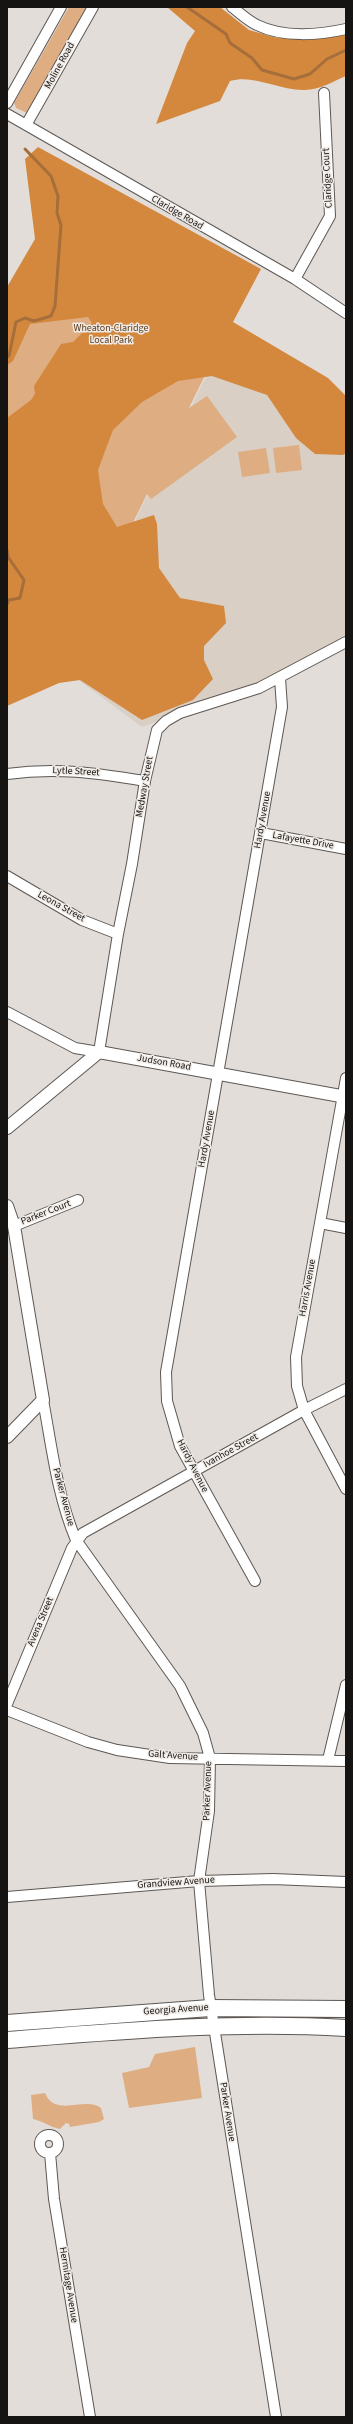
<!DOCTYPE html>
<html>
<head>
<meta charset="utf-8">
<style>
	body { margin:0 }
	#map { position:relative; width:353px; height:2424px; overflow:hidden; background:#e3ddd9; font-family:"Source Sans 3",sans-serif }
	canvas { display:block }
	.frame { position:absolute; inset:0; border:8px solid #161413; pointer-events:none }
</style>
</head>
<body>
<div id="map">
<canvas width="353" height="2424"></canvas>
<div class="frame"></div>
</div>
<script>
const ctx = document.querySelector('canvas').getContext('2d');
ctx.lineJoin = 'round';
function paint(path, color) {
  ctx.fillStyle = color;
  ctx.fill(path, 'evenodd');
}
function stroke(path, color, width, dash) {
  ctx.strokeStyle = color;
  ctx.lineWidth = width;
  ctx.lineCap = dash ? 'butt' : 'round';
  ctx.setLineDash(dash || []);
  ctx.stroke(path);
}
function label(font, color, halo, rows, align = 'center') {
  ctx.font = font + ' "Source Sans 3",sans-serif';
  ctx.lineWidth = 3;
  ctx.setLineDash([]);
  ctx.textBaseline = 'middle';
  ctx.strokeStyle = halo;
  ctx.fillStyle = color;
  for (const [text, x, y, turn = 0] of rows) {
    ctx.save();
    ctx.translate(x, y);
    ctx.rotate((+turn || 0) * Math.PI / 180);
    ctx.textAlign = isNaN(turn) ? turn : align;
    if (halo) ctx.strokeText(text, 0, 0);
    ctx.fillText(text, 0, 0);
    ctx.restore();
  }
}
const built = new Path2D(`
	M233 322 328 378 346 397V639L266 682 142 727 62 668Z`);
const green = new Path2D(`
	M69 7H89L27 113 16 108 14 103Z
	M256 272 189 408 207 396 237 437 151 499 147 494 62 668 7 698V308Z
	M299 445 302 470 276 473 273 448Z
	M266 448 270 473 242 477 238 452Z
	M195 2047 202 2098 129 2108 122 2073 149 2067 155 2054Z
	M45 2093C55 2118 85 2096 101 2108L104 2119 99 2122 70 2127 69 2124 66 2123 60 2129C50 2127 43 2121 33 2119L31 2095Z`);
const forest = new Path2D(`
	M167 7H220L249 30 277 38H326L346 35V76C334 81 319 90 305 90 279 91 255 74 230 81L220 101 156 124 187 43 195 31Z
	M38 147 261 269 233 322 328 378 346 396V453L343 455 315 454 296 438 267 395 212 376 178 381 142 402 113 430 98 470 103 504 117 527 154 515 157 524 159 568 180 598 224 606 226 623 204 646V660L213 679 193 700 142 720 80 680 59 683 7 706V418L31 400 35 394 34 386 61 344 73 342 92 323 88 317 30 324 13 361 7 365V287L35 239 25 159Z`);
const stream = new Path2D(`
	M187 7 226 34 230 43 252 58 262 70 294 79 310 74 327 59 346 50
	M7 357 9 356 16 322 25 318 34 321 51 316 55 306 61 225 57 213 58 196 51 176 25 149
	M7 550 8 557 24 580 20 598 9 600 7 604`);
const minor = new Path2D(`
	M232 7C240 13 248 21 257 25 283 38 319 35 346 29
	M7 103 61 7
	M7 114 295 279 346 313
	M26 125 93 7
	M295 279 330 216 324 93
	M7 774C57 767 96 773 145 781
	M261 833 346 849
	M7 876 82 920 118 934
	M7 1012 75 1048 99 1052 118 934 132 864 145 781 157 730 166 721 180 713 259 688 346 642
	M346 1078 296 1357 297 1386 304 1410 346 1489
	M320 1223 346 1228
	M14 1226 78 1200
	M43 1400C52 1448 57 1495 76 1540L180 1686 203 1733 210 1758 209 1811 199 1881 209 1995 276 2417
	M255 1581 180 1446 167 1401 166 1372 282 707 280 678
	M7 1704 72 1548 83 1533 304 1410 346 1389
	M7 1710 88 1742 117 1750 170 1758 346 1761
	M328 1760 346 1685
	M7 1897 199 1881 273 1879 346 1882
	M40 2144a9 9 0 1 1 18 0a9 9 0 1 1-18 0Z
	M50 2153 54 2199 90 2417`);
const tertiary = new Path2D(`
	M7 1128 99 1052 346 1097
	M7 1206 14 1226 43 1400 7 1437`);
const primary = new Path2D(`
	M7 2023 210 2008 346 2009
	M7 2040C120 2031 233 2021 346 2028`);
const streetNames = [
	["Moline Road",60,66,-61],
	["Claridge Court",328,178,-93],
	["Claridge Road",177,213,30],
	["Lytle Street",76,772,3],
	["Medway Street",145,787,-80],
	["Hardy Avenue",263,820,-80],
	["Lafayette Drive",303,841,10],
	["Leona Street",61,907,29],
	["Judson Road",164,1063,10],
	["Hardy Avenue",207,1139,-80],
	["Parker Court",46,1213,-21],
	["Harris Avenue",308,1288,-80],
	["Ivanhoe Street",231,1451,-29],
	["Hardy Avenue",192,1466,63],
	["Parker Avenue",63,1497,75],
	["Avena Street",41,1622,-67],
	["Galt Avenue",173,1756,4],
	["Parker Avenue",208,1791,-88],
	["Grandview Avenue",176,1883,-4],
	["Georgia Avenue",176,2010,-4],
	["Parker Avenue",227,2112,81],
	["Hermitage Avenue",68,2285,81]
];
const parkNames = [
	["Wheaton-Claridge",111,329],
	["Local Park",111,341]
];
paint(built, '#dacfc5');
paint(green, '#dfad82');
paint(forest, '#d4883d');
stroke(stream, '#a56e3a', 3);
stroke(minor, '#5d5854', 12);
stroke(tertiary, '#5d5854', 14);
stroke(primary, '#5d5854', 18);
stroke(minor, '#fff', 10);
stroke(tertiary, '#fff', 12);
stroke(primary, '#fff', 16);
label('10px', '#161413', '#f0ebe6', streetNames);
label('10px', '#5a3a1b', '#f0ebe6', parkNames);
</script>
</body>
</html>
